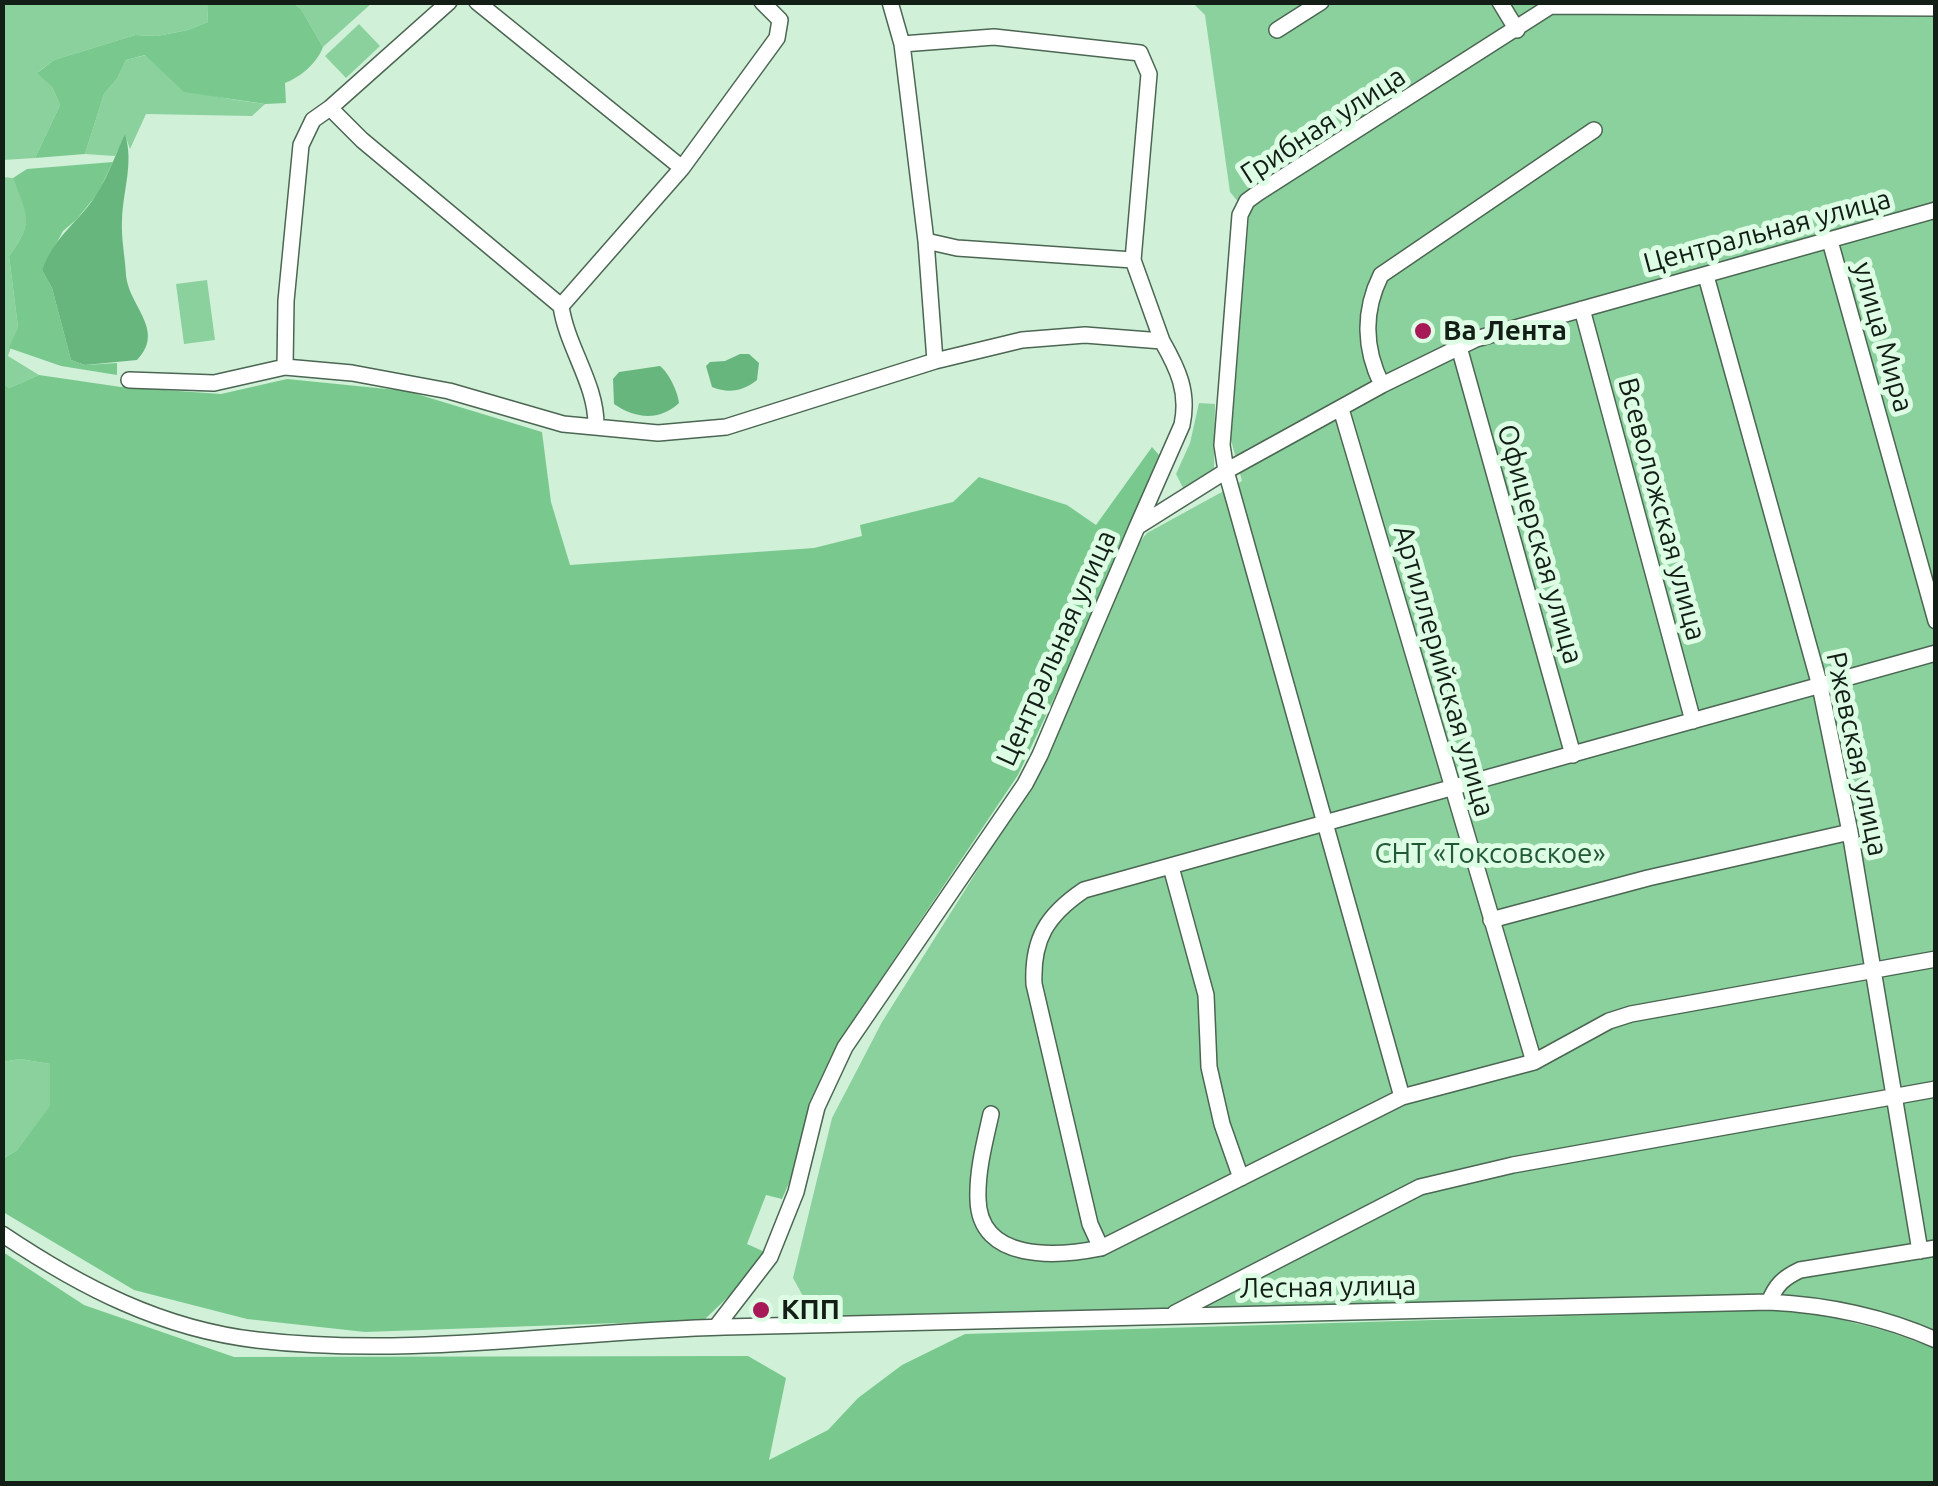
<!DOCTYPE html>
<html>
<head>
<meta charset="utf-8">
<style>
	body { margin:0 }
	#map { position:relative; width:1938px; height:1486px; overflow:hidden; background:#d1f0d8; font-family:Ubuntu,sans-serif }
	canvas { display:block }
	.frame { position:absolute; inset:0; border:5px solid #131f16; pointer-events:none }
</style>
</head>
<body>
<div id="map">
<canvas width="1938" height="1486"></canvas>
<div class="frame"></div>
</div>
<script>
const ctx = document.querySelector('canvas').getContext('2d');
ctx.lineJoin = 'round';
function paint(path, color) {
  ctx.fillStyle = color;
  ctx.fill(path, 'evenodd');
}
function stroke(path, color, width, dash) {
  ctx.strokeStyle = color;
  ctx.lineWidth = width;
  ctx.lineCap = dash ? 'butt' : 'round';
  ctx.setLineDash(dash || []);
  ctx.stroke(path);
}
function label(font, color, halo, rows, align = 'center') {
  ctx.font = font + ' Ubuntu,sans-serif';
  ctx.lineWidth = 10;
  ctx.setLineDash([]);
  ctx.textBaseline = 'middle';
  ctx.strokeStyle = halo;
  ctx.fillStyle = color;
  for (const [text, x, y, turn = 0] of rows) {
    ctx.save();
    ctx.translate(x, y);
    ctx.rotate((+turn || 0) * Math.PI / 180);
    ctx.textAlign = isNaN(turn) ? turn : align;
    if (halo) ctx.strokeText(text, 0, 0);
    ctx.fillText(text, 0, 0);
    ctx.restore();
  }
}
const green = new Path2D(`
	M3 3H207L208 22 188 30 157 36 135 35 54 60 38 72 52 87 60 105 35 158 3 160Z
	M293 3H372L323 47 301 9Z
	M1193 3H1935V1330L1891 1316 1766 1297 814 1316 793 1278 832 1118 882 1022 1031 785 1133 550 1147 533 1242 481 1231 440 1249 215 1230 192 1205 15Z
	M359 24 380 46 346 78 325 56Z
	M146 55C185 95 213 97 265 104L252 116 146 114 130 149 125 135 115 156 85 154 104 94 117 79 126 60Z
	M3 177 13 178C29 215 34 222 9 256L18 327 8 356 39 375 9 388 3 383Z
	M207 280 215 340 184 344 176 284Z
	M1199 403 1215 404 1214 475 1184 490 1176 474 1190 443Z
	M20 1059 50 1064V1107L17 1150 3 1159V1062Z`);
const forest = new Path2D(`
	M207 3H293L301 9 323 47C317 63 301 77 285 83L286 103 265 104 184 92 145 55 126 60 117 79 104 94 85 154 35 158 60 105 52 87 37 73 54 60 135 35 157 36 188 30 208 22Z
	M113 162 98 193 77 219 63 231 42 270 52 288 71 360 85 365 117 363V375L61 366 9 348 18 327 9 256C35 221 27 216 13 178L27 169Z
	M39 375 121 387 221 394 287 379 407 391 542 432 551 502 570 565 814 548 862 536 860 525 953 502 979 477 1067 505 1096 525 1152 447 1159 455 1070 664 1018 775 836 1046 809 1103 793 1174 782 1199 766 1195 747 1244 765 1252 749 1277 704 1320 365 1332 247 1319 134 1290 3 1212V1159L17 1150 50 1106V1064L20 1059 3 1062V383L9 388Z
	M3 1252 84 1305 234 1357 748 1356 786 1378 769 1460 828 1430 858 1398 902 1365 965 1334 1767 1310C1826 1314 1881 1326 1935 1349V1483L3 1484 5 1435Z`);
const water = new Path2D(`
	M125 134C134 163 123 190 122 220 121 238 125 257 126 275 129 307 166 330 137 360L85 365 71 360 52 288 42 270C57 232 79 223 98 192 109 174 116 153 125 134Z
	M740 354H749L759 363 757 380C743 391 729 394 712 387L706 366 710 362 725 361Z
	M660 366C669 373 678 392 679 403 659 422 634 418 614 404L613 379 619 372Z`);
const minor = new Path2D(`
	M477 2 682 168
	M890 2 902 44 926 241 935 361
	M1500 2 1517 30
	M1552 6 1936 8
	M1277 30 1321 2
	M902 44 994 37 1140 53 1149 74 1133 260
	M330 108 449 2
	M926 241 957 248 1133 260 1162 341
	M1830 241 1936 621
	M1706 276 1820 686 1850 832 1920 1251
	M561 306C567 348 597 384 596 427
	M1582 309 1693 721
	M1459 347 1573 755
	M285 367 286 301 301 145 313 120 330 108 362 140 561 306 682 168 777 38 780 20 762 2
	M129 380 214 383 285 367 352 373 449 391 563 424 658 433 726 427 935 361 1022 340 1085 335 1162 341C1178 369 1189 392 1182 425L1137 527
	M1382 385C1364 349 1363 311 1381 275L1594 130
	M1341 409 1534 1062
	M1936 653 1084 890C1047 915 1032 939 1034 984L1090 1224 1101 1248 1402 1097 1534 1062 1609 1021 1631 1014 1936 959
	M1171 867 1206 995 1209 1067 1222 1124 1241 1178
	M1491 920 1648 878 1850 832
	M1402 1097 1226 471 1222 445 1240 215 1247 201 1258 193 1557 2
	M991 1114C985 1141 977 1170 978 1199 979 1262 1056 1257 1101 1248
	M2 1234C81 1287 162 1329 257 1340 413 1358 569 1331 725 1327 1073 1319 1421 1310 1769 1302 1828 1305 1882 1316 1936 1340
	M1769 1302C1776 1285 1783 1278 1800 1270L1936 1248
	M1175 1313 1420 1187 1513 1165 1936 1089
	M716 1327 770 1257 796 1192 817 1107 845 1047 1025 784 1040 755 1137 527 1226 471 1382 385 1476 339 1936 210`);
const markers = [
	[1423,331,10,"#a81957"],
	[761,1310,10,"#a81957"]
];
const streetNames = [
	["Грибная улица",1323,125,-33],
	["Центральная улица",1767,231,-15],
	["улица Мира",1883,337,74],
	["Всеволожская улица",1662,509,75],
	["Офицерская улица",1540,544,74],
	["Центральная улица",1056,648,-66],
	["Артиллерийская улица",1444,671,74],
	["Ржевская улица",1857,754,78],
	["Лесная улица",1328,1287,-1]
];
const poiNames = [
	["Ва Лента",1443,331],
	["КПП",781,1310]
];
const parkNames = [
	["СНТ «Токсовское»",1490,854]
];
paint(green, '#8bd19d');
paint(forest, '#79c98f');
paint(water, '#67b67e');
stroke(minor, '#4b6652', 18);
stroke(minor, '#fff', 15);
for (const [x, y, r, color] of markers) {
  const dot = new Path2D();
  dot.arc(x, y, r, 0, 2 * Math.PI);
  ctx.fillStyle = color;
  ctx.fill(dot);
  stroke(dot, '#defde5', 4);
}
label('28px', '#131f16', '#defde5', streetNames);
label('bold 28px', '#131f16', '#defde5', poiNames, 'left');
label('28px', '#205933', '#defde5', parkNames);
</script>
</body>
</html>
